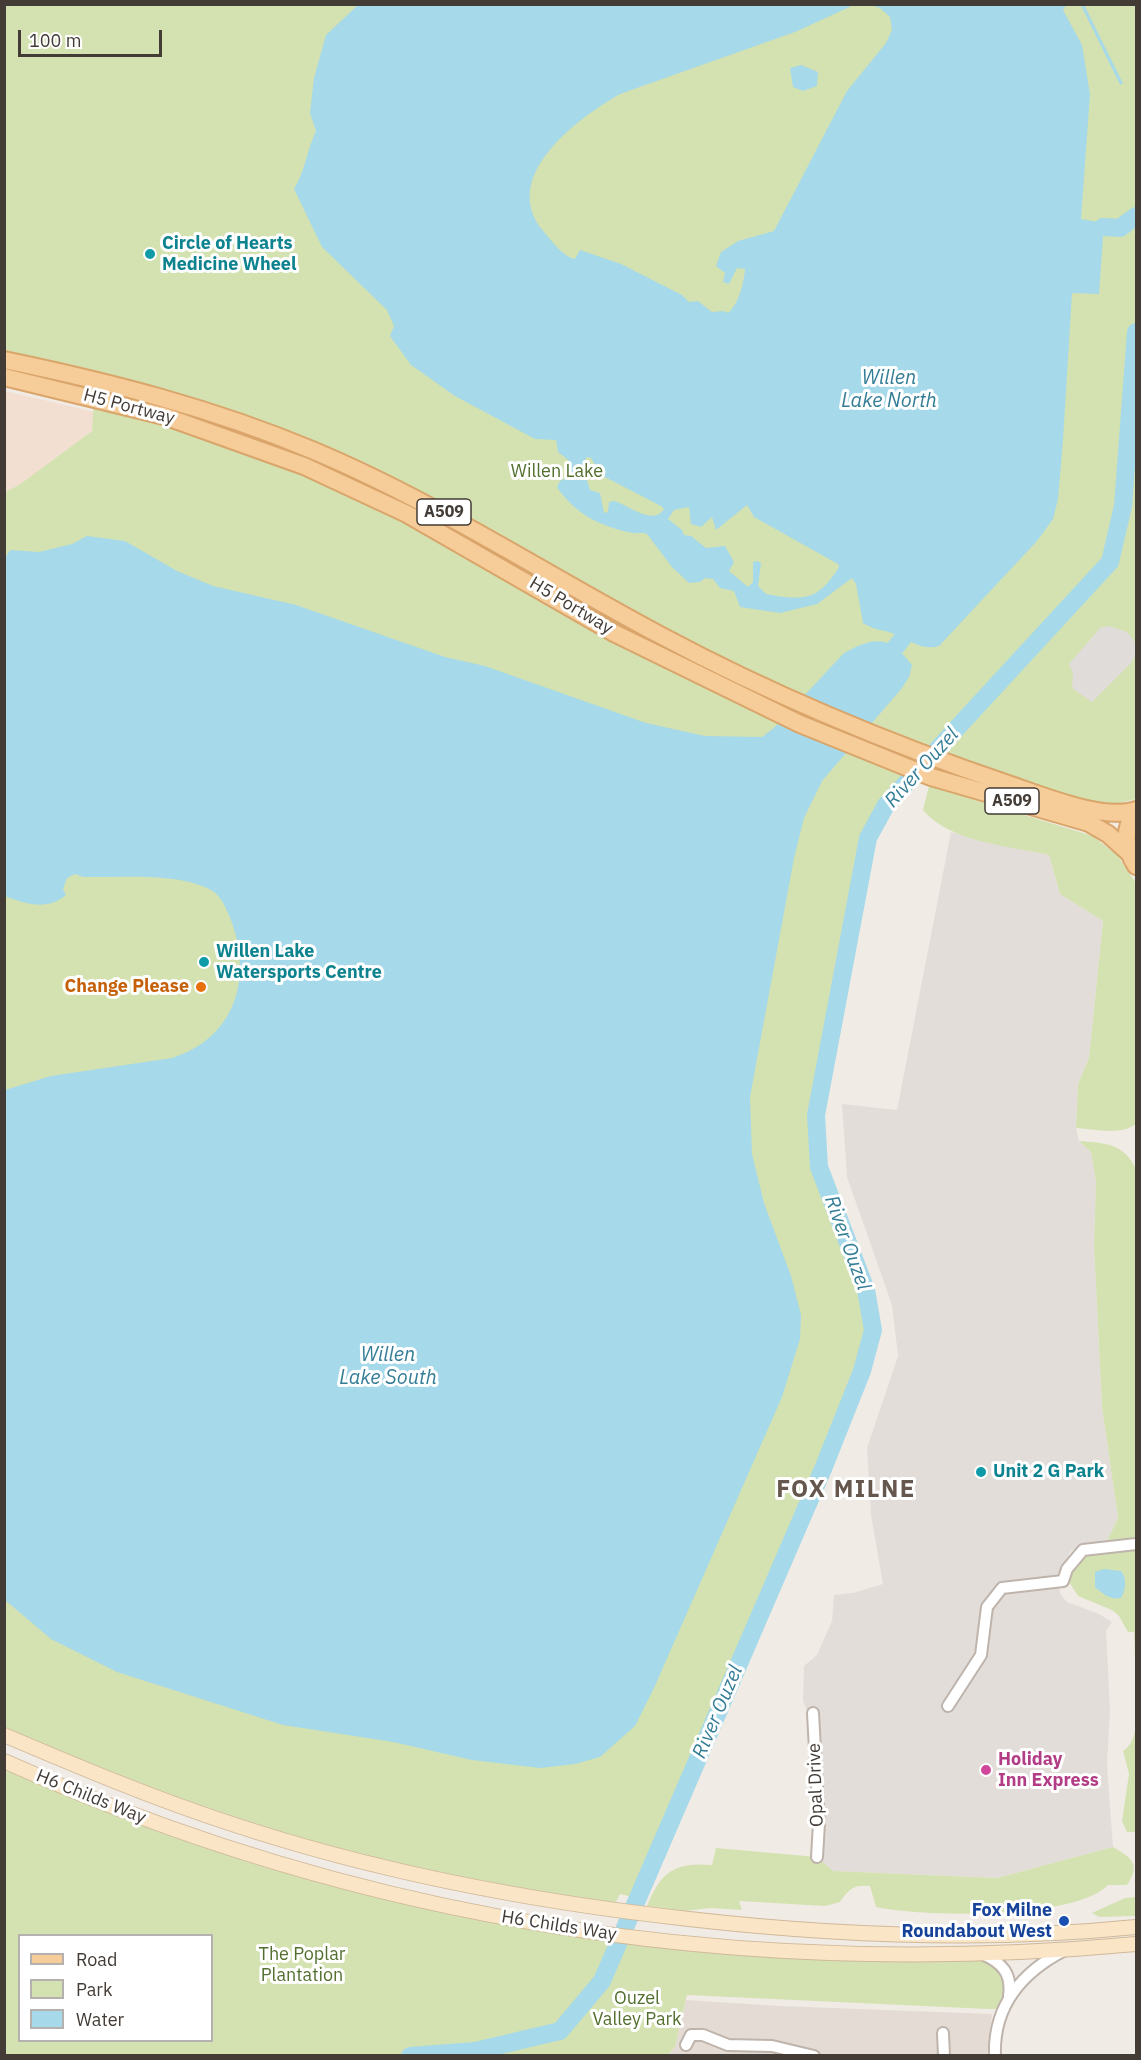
<!DOCTYPE html>
<html>
<head>
<meta charset="utf-8">
<style>
	body { margin:0 }
	#map { position:relative; width:1141px; height:2060px; overflow:hidden; background:#f1ebe5; font-family:"IBM Plex Sans",sans-serif }
	canvas { display:block }
	.frame { position:absolute; inset:0; border:6px solid #433b35; pointer-events:none }
	.legend { position:absolute; left:18px; top:1934px; width:195px; height:108px; box-sizing:border-box; background:#fff; border:2px solid #b4b1ae; margin:0; padding:8px 10px; list-style:none; font-size:18px; color:#433b35 }
	.legend li { display:flex; align-items:center; gap:12px; height:30px }
	.legend b { width:30px; border:2px solid #b4b1ae }
	.scale { position:absolute; left:18px; top:30px; width:144px; height:27px; box-sizing:border-box; border:3px solid #433b35; border-top:0; padding-left:8px; font-size:18px; line-height:21px; white-space:nowrap; color:#433b35; -webkit-text-stroke:4px #fff; paint-order:stroke }
</style>
</head>
<body>
<div id="map">
<canvas width="1141" height="2060"></canvas>
<div class="frame"></div>
<ul class="legend">
<li><b style="height:8px;background:#f6cc99"></b>Road</li>
<li><b style="height:16px;background:#d4e2b1"></b>Park</li>
<li><b style="height:16px;background:#a6d9e9"></b>Water</li>
</ul>
<div class="scale">100 m</div>
</div>
<script>
const ctx = document.querySelector('canvas').getContext('2d');
ctx.lineJoin = 'round';
function paint(path, color) {
  ctx.fillStyle = color;
  ctx.fill(path, 'evenodd');
}
function stroke(path, color, width, dash) {
  ctx.strokeStyle = color;
  ctx.lineWidth = width;
  ctx.lineCap = dash ? 'butt' : 'round';
  ctx.setLineDash(dash || []);
  ctx.stroke(path);
}
function label(font, color, halo, rows, align = 'center') {
  ctx.font = font + ' "IBM Plex Sans",sans-serif';
  ctx.lineWidth = 6;
  ctx.setLineDash([]);
  ctx.textBaseline = 'middle';
  ctx.strokeStyle = halo;
  ctx.fillStyle = color;
  for (const [text, x, y, turn = 0] of rows) {
    ctx.save();
    ctx.translate(x, y);
    ctx.rotate((+turn || 0) * Math.PI / 180);
    ctx.textAlign = isNaN(turn) ? turn : align;
    if (halo) ctx.strokeText(text, 0, 0);
    ctx.fillText(text, 0, 0);
    ctx.restore();
  }
}
const residential = new Path2D(`
	M686 2000 780 2006 992 2014 987 2055 668 2056 675 2047Z`);
const commercial = new Path2D(`
	M5 391 95 412 92 431 19 485 5 492Z`);
const industrial = new Path2D(`
	M951 832 1049 855 1060 894 1103 921 1089 1058 1078 1084 1076 1128 1079 1141 1091 1152 1096 1181 1094 1245 1102 1407 1118 1518 1107 1541 1082 1544 1070 1552 1057 1582 1061 1595 1067 1602 1099 1614 1112 1622 1106 1631 1110 1709 1107 1765 1113 1847 997 1878 833 1871 817 1857 814 1727 803 1701 804 1666 817 1655 832 1621 834 1595 853 1593 883 1584 871 1515 867 1448 898 1356 892 1305 847 1177 842 1104 897 1110Z`);
const green = new Path2D(`
	M4 5H1136V799L1093 809 929 756 886 805 868 838 816 1115 819 1167 866 1290 873 1330 862 1371 823 1469 637 1898 620 1894 612 1910 569 1905 233 1824 5 1735V492L19 485 92 431 95 379 5 360Z
	M929 786 1093 836 1118 856 1136 883V1124C1120 1136 1095 1129 1076 1128L1078 1084 1089 1058 1103 921 1060 894 1049 855C1009 846 949 842 923 810Z
	M1079 1141C1105 1143 1124 1143 1136 1169V1538L1107 1541 1118 1518 1102 1407 1094 1245 1096 1181 1091 1152Z
	M1136 1551V1688L1134 1632H1128L1119 1616 1112 1610 1078 1596 1069 1582C1081 1545 1104 1551 1136 1551Z
	M1136 1700V1846L1135 1832H1127L1122 1821 1129 1774 1123 1751C1139 1741 1136 1716 1136 1700Z
	M5 1761 314 1875 682 1945 982 1954 984 1962C1007 1972 1008 1988 998 2009H988L687 1995 675 2047 668 2055 5 2056ZM20 1936H212V2040H20Z
	M1113 1847C1132 1858 1141 1864 1127 1885H1108C1074 1920 922 1917 876 1907L870 1886C853 1885 849 1889 840 1902L825 1906 739 1901 742 1910 710 1908 684 1911 647 1906C661 1872 674 1862 712 1865L716 1848 817 1857 833 1871 997 1878Z
	M1136 1897V1916L1099 1917 1092 1913 1125 1898Z`);
const parking = new Path2D(`
	M1108 626 1127 632 1135 642 1136 653 1132 662 1092 702 1072 688 1073 673 1069 664 1100 628Z`);
const water = new Path2D(`
	M359 4 854 5 795 32 620 94C578 118 497 177 544 232 553 242 562 256 575 259L580 250 621 264 682 295 689 302 698 301 712 312 724 311 728 313C739 304 744 282 745 269L737 268 729 284 723 282 725 273 716 266 721 252 738 241 774 231 847 91 886 43 892 30 890 17 880 8 870 5H1066L1063 10 1082 45 1090 94 1081 219 1104 223 1099 294 1072 293 1063 440 1058 499 1053 519 1037 541 939 646C921 651 910 640 895 634 884 630 873 630 863 623L856 584 852 578 817 604 780 613 740 607 734 591 720 588 713 579 705 578 700 582 689 583 672 567 647 534C642 532 638 534 633 533 601 527 575 514 557 487L560 481 568 477 572 463 558 452 556 440 535 439 455 396 411 365 390 336 394 326 387 310 322 247 294 189C305 171 307 150 316 131L310 113 314 78 326 35ZM587 457 591 458 601 475 661 506 664 509C654 526 629 506 615 501L609 502 608 512 604 513 600 493 590 490 587 480 577 473 579 467 588 468 585 460ZM747 505 754 517 838 564 839 567C818 601 804 601 766 594L758 586 761 563 757 561 753 562V582L748 587 729 571 734 562 725 546 706 548 691 536 684 535 682 530 668 519 674 510 689 507 691 524 701 527 712 517 716 530Z
	M801 65 818 72 817 86 803 91 793 87 790 68Z
	M87 536 125 541 177 571 213 586 296 605 445 657 485 666 646 723 705 736 762 737 774 728 844 653C875 636 889 635 912 665L909 677 902 688 822 781 804 818 794 858 750 1097 752 1154 764 1203 791 1276 801 1315 800 1339 782 1397 654 1688 635 1726 600 1757 575 1764 540 1768 472 1760 393 1742 283 1725 117 1672 51 1639 5 1600V1090L51 1076 172 1058C235 1038 253 979 231 920 226 909 222 896 211 890 177 872 121 878 83 877L75 874 67 878 63 889 66 895C47 911 26 904 5 896L4 560 10 550 39 552 72 544Z
	M1104 1569 1121 1571C1127 1578 1126 1590 1121 1598 1110 1600 1103 1594 1095 1587V1572Z`);
const stream = new Path2D(`
	M1082 4 1121 83`);
const river = new Path2D(`
	M1103 227 1120 228 1136 216
	M895 648 903 638
	M410 2056 475 2051 560 2031 602 1981 823 1469 862 1371 873 1330 866 1290 819 1167 816 1115 868 838 886 805 1110 562 1123 506 1136 332`);
const street = new Path2D(`
	M948 1706 981 1655 987 1607 1002 1588 1063 1581 1067 1569 1083 1550 1136 1544
	M813 1713 819 1823 817 1857
	M982 1954C1003 1963 1012 1974 1009 1996
	M943 2033 944 2056
	M686 2045 691 2035H703L728 2045 772 2046 814 2056
	M995 2056C993 2006 1022 1972 1065 1950`);
const secondary = new Path2D(`
	M4 1735C79 1767 155 1799 232 1824 380 1873 534 1902 689 1919 838 1936 987 1942 1136 1927
	M4 1761C364 1923 745 1980 1136 1944`);
const primary = new Path2D(`
	M4 360C110 382 212 408 312 450 434 501 543 573 660 635 772 695 890 744 1011 785 1043 796 1104 821 1136 810
	M4 377 164 416 304 466 407 514 614 633 800 724 931 777 1089 823 1108 834 1129 853
	M1136 813C1122 829 1125 849 1136 866`);
const markers = [
	[150,254,6,"#0f9aa8"],
	[204,962,6,"#0f9aa8"],
	[201,987,6,"#e8710a"],
	[981,1472,6,"#0f9aa8"],
	[986,1770,6,"#d1479c"],
	[1064,1921,6,"#1a4fb4"]
];
const shields = [
	[444,512,54],
	[1012,801,54]
];
const shieldNames = [
	["A509",444,512],
	["A509",1012,801]
];
const cultureNames = [
	["Circle of Hearts",162,244],
	["Medicine Wheel",162,265],
	["Willen Lake",216,952],
	["Watersports Centre",216,973],
	["Unit 2 G Park",993,1472]
];
const streetNames = [
	["H5 Portway",129,407,15],
	["H5 Portway",571,606,31],
	["Opal Drive",816,1785,-92],
	["H6 Childs Way",91,1797,22],
	["H6 Childs Way",559,1926,9]
];
const parkNames = [
	["Willen Lake",557,472],
	["The Poplar",302,1955],
	["Plantation",302,1976],
	["Ouzel",637,1999],
	["Valley Park",637,2020]
];
const foodNames = [
	["Change Please",189,987]
];
const hotelNames = [
	["Holiday",998,1760],
	["Inn Express",998,1781]
];
const transitNames = [
	["Fox Milne",1052,1911],
	["Roundabout West",1052,1932]
];
const waterNames = [
	["Willen",889,378],
	["Lake North",889,401],
	["River Ouzel",922,768,-48],
	["River Ouzel",847,1243,70],
	["Willen",388,1355],
	["Lake South",388,1378],
	["River Ouzel",718,1712,-67]
];
const districtNames = [
	["FOX MILNE",846,1490]
];
paint(residential, '#e4dcd4');
paint(commercial, '#f2dfd1');
paint(industrial, '#e3ddda');
paint(green, '#d4e2b1');
paint(parking, '#dfdcda');
paint(water, '#a6d9e9');
stroke(stream, '#a6d9e9', 3);
stroke(river, '#a6d9e9', 18);
stroke(street, '#beb4ac', 14);
stroke(secondary, '#d0b99b', 16);
stroke(primary, '#d9a56b', 20);
stroke(street, '#fff', 10);
stroke(secondary, '#fae5c6', 14);
stroke(primary, '#f6cc99', 16);
for (const [x, y, r, color] of markers) {
  const dot = new Path2D();
  dot.arc(x, y, r, 0, 2 * Math.PI);
  ctx.fillStyle = color;
  ctx.fill(dot);
  stroke(dot, '#fff', 2);
}
for (const [x, y, w] of shields) {
  const box = new Path2D();
  box.roundRect(x - w / 2, y - 13, w, 26, 4.5);
  ctx.fillStyle = '#fff';
  ctx.fill(box);
  stroke(box, '#433b35', 1.5);
}
label('bold 16px', '#433b35', null, shieldNames);
label('bold 18px', '#0d838f', '#fff', cultureNames, 'left');
label('18px', '#433b35', '#fff', streetNames);
label('18px', '#526f2e', '#fff', parkNames);
label('bold 18px', '#c56008', '#fff', foodNames, 'right');
label('bold 18px', '#b23c85', '#fff', hotelNames, 'left');
label('bold 18px', '#164399', '#fff', transitNames, 'right');
label('italic 20px', '#347d96', '#fff', waterNames);
ctx.letterSpacing = '1.5px';
label('bold 24px', '#65574d', '#fff', districtNames);
ctx.letterSpacing = '0px';
</script>
</body>
</html>
